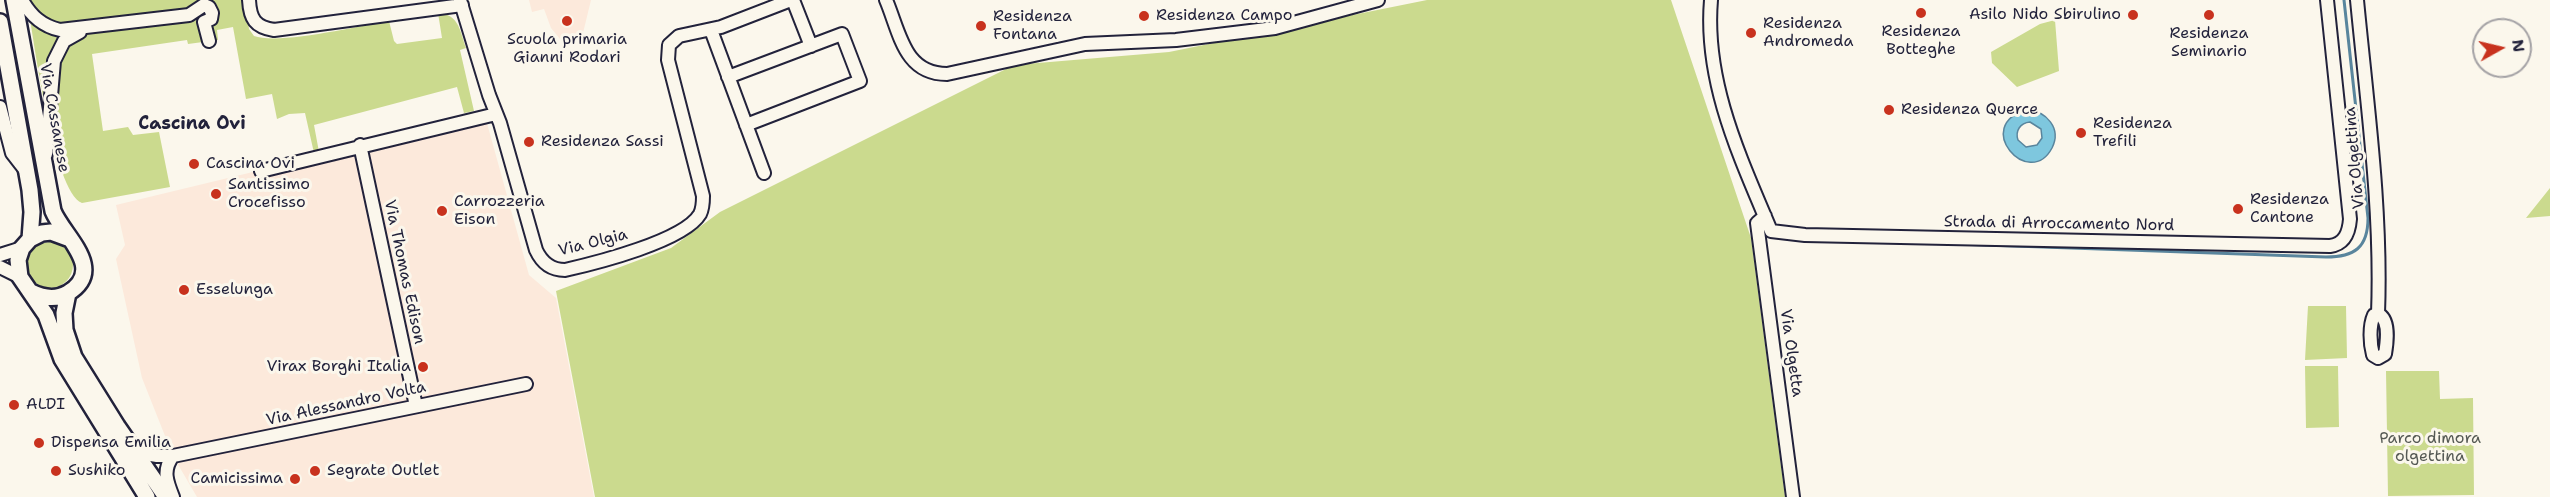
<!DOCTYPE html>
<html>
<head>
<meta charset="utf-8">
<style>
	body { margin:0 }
	#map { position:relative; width:2550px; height:497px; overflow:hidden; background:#fbf7ec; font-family:"Shantell Sans",sans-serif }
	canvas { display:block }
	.north { position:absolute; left:2472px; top:18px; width:60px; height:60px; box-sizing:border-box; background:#fbf7ec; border:2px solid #a4a2a5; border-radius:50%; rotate:82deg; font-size:16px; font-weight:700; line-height:24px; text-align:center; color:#22223b }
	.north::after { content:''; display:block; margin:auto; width:21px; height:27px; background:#c8321e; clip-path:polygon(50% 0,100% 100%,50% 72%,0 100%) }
</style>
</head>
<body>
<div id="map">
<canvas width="2550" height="497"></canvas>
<div class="north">N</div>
</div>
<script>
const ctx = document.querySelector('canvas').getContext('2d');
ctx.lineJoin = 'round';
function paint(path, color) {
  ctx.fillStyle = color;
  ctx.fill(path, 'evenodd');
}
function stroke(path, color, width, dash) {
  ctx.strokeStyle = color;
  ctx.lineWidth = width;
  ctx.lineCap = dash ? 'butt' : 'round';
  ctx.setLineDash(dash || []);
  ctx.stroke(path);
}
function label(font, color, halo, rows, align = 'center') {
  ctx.font = font + ' "Shantell Sans",sans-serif';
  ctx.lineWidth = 6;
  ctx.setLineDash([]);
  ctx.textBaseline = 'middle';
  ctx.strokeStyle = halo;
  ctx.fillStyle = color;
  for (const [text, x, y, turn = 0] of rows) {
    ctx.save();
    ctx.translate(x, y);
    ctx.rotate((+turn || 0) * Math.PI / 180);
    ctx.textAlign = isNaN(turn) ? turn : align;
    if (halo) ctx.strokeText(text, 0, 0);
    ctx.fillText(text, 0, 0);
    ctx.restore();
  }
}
const built = new Path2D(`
	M529 0H591L583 33 577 38 560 39 551 28 544 9 532 12Z
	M485 116 529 275 556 298 594 497H197L173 456 142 378 116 259 125 245 116 205Z`);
const green = new Path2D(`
	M27 0H245L249 29 254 36C279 45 359 26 389 21L394 41 397 44 442 38 438 13C459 14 460 31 466 48L460 50 474 111 464 113 457 87 314 125 319 152 314 153 305 113 289 114 277 119 272 94 246 99 233 27 217 30 218 40 188 44 187 40 92 54 103 131 128 127 133 135 159 132 170 187 82 203C53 192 33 34 27 0Z
	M1427 0H1671L1751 238 1785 497H595L556 291 671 248 720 212 1014 65 1169 52Z
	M2055 20 2059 71 2017 87 1992 63 1991 52 2040 24Z
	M2550 188V216L2526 218Z
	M27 265a23 23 0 1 1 46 0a23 23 0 1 1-46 0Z
	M2308 306H2346L2347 358 2305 360Z
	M2305 366H2338L2339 427 2306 428Z
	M2386 371H2439L2440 399 2473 398 2474 495 2388 496Z`);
const water = new Path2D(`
	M2027 110C2046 111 2062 128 2052 148 2029 191 1971 125 2027 110ZM2030 122 2041 129 2042 138 2037 145 2026 147 2018 140C2015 131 2020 123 2030 122Z`);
const stream = new Path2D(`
	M1958 244 2326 257C2354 257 2368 248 2368 218L2344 0`);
const minor = new Path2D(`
	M22 0C31 16 42 26 60 30L189 15 204 5 209 7 212 13 211 19 204 22
	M249 0C250 19 255 27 274 30L462 5
	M460 0 489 95 500 123 536 250C542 263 551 270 565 270 596 263 684 241 700 214 703 208 703 202 703 196L668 60 669 45 679 36 721 27 791 0
	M793 0 811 46
	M886 0C900 33 904 74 947 74L1085 44 1176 40 1275 28 1378 0
	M1711 0C1704 82 1740 157 1771 231L1805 235 2330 246C2345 244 2349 232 2350 219L2327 0
	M2357 0C2367 104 2382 209 2378 314
	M204 22 209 41
	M711 30 764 173
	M728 77 842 34 860 81 746 125
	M0 107 12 153 26 171
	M360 145 416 406
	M46 154 54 61 64 41 80 32
	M261 171 496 114
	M1765 216 1757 223 1793 497
	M0 255 22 248
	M0 267 20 277
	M2378 314C2390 319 2387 342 2385 354L2378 358 2373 355C2370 344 2369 326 2374 315Z
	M134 452 157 456H173L526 384
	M173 456C162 470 167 482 173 497`);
const major = new Path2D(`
	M14 0 53 211C63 236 107 269 68 293 56 300 43 298 31 292
	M0 22 30 190 32 212 30 239
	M70 239 51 232 42 233 30 239 22 248 18 260 20 277 46 315 62 359 147 497
	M68 293 64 313 65 330 74 357 117 426 166 497`);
const markers = [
	[1921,13,6,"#c8321e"],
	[2133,15,6,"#c8321e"],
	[2209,15,6,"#c8321e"],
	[1144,16,6,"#c8321e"],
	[567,21,6,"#c8321e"],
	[981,26,6,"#c8321e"],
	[1751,33,6,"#c8321e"],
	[1889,110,6,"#c8321e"],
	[2081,133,6,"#c8321e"],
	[529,142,6,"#c8321e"],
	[194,164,6,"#c8321e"],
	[216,194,6,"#c8321e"],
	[2238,209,6,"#c8321e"],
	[442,211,6,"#c8321e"],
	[184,290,6,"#c8321e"],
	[423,367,6,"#c8321e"],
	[14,405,6,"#c8321e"],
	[39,443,6,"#c8321e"],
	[56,471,6,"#c8321e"],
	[315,471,6,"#c8321e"],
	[295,479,6,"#c8321e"]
];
const poiNames = [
	["Asilo Nido Sbirulino",2121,15,"right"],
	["Residenza Campo",1156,16],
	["Residenza",993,17],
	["Fontana",993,35],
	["Residenza",1763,24],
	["Andromeda",1763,42],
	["Residenza",1921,32,"center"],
	["Botteghe",1921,50,"center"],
	["Residenza",2209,34,"center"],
	["Seminario",2209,52,"center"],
	["Scuola primaria",567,40,"center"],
	["Gianni Rodari",567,58,"center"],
	["Residenza Querce",1901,110],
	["Residenza",2093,124],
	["Trefili",2093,142],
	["Residenza Sassi",541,142],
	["Cascina Ovi",206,164],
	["Santissimo",228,185],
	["Crocefisso",228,203],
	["Residenza",2250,200],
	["Cantone",2250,218],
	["Carrozzeria",454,202],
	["Eison",454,220],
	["Esselunga",196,290],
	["Virax Borghi Italia",411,367,"right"],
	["ALDI",26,405],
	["Dispensa Emilia",51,443],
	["Sushiko",68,471],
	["Segrate Outlet",327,471],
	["Camicissima",283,479,"right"]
];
const streetNames = [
	["Via Cassanese",54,118,80],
	["Via Olgettina",2355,158,-95],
	["Strada di Arroccamento Nord",2059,224,1],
	["Via Olgia",593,243,-14],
	["Via Thomas Edison",404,272,78],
	["Via Olgetta",1791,353,82],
	["Via Alessandro Volta",346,404,-12]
];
const parkNames = [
	["Parco dimora",2430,439],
	["olgettina",2430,457]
];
const neighbourhoodNames = [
	["Cascina Ovi",192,124]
];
paint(built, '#fce9db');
paint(green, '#cbda8e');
paint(water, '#7ec7de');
stroke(water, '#59859d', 1.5);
stroke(stream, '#59859d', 3);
stroke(minor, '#22223b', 16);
stroke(major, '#22223b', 20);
stroke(minor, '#fbf7ec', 12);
stroke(major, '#fbf7ec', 15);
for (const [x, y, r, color] of markers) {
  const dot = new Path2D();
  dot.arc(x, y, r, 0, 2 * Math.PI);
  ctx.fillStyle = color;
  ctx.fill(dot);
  stroke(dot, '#fbf7ec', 2);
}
label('16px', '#22223b', '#fbf7ec', poiNames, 'left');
label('16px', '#22223b', '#fbf7ec', streetNames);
label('16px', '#555954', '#fbf7ec', parkNames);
label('bold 18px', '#22223b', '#fbf7ec', neighbourhoodNames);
</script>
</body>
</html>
